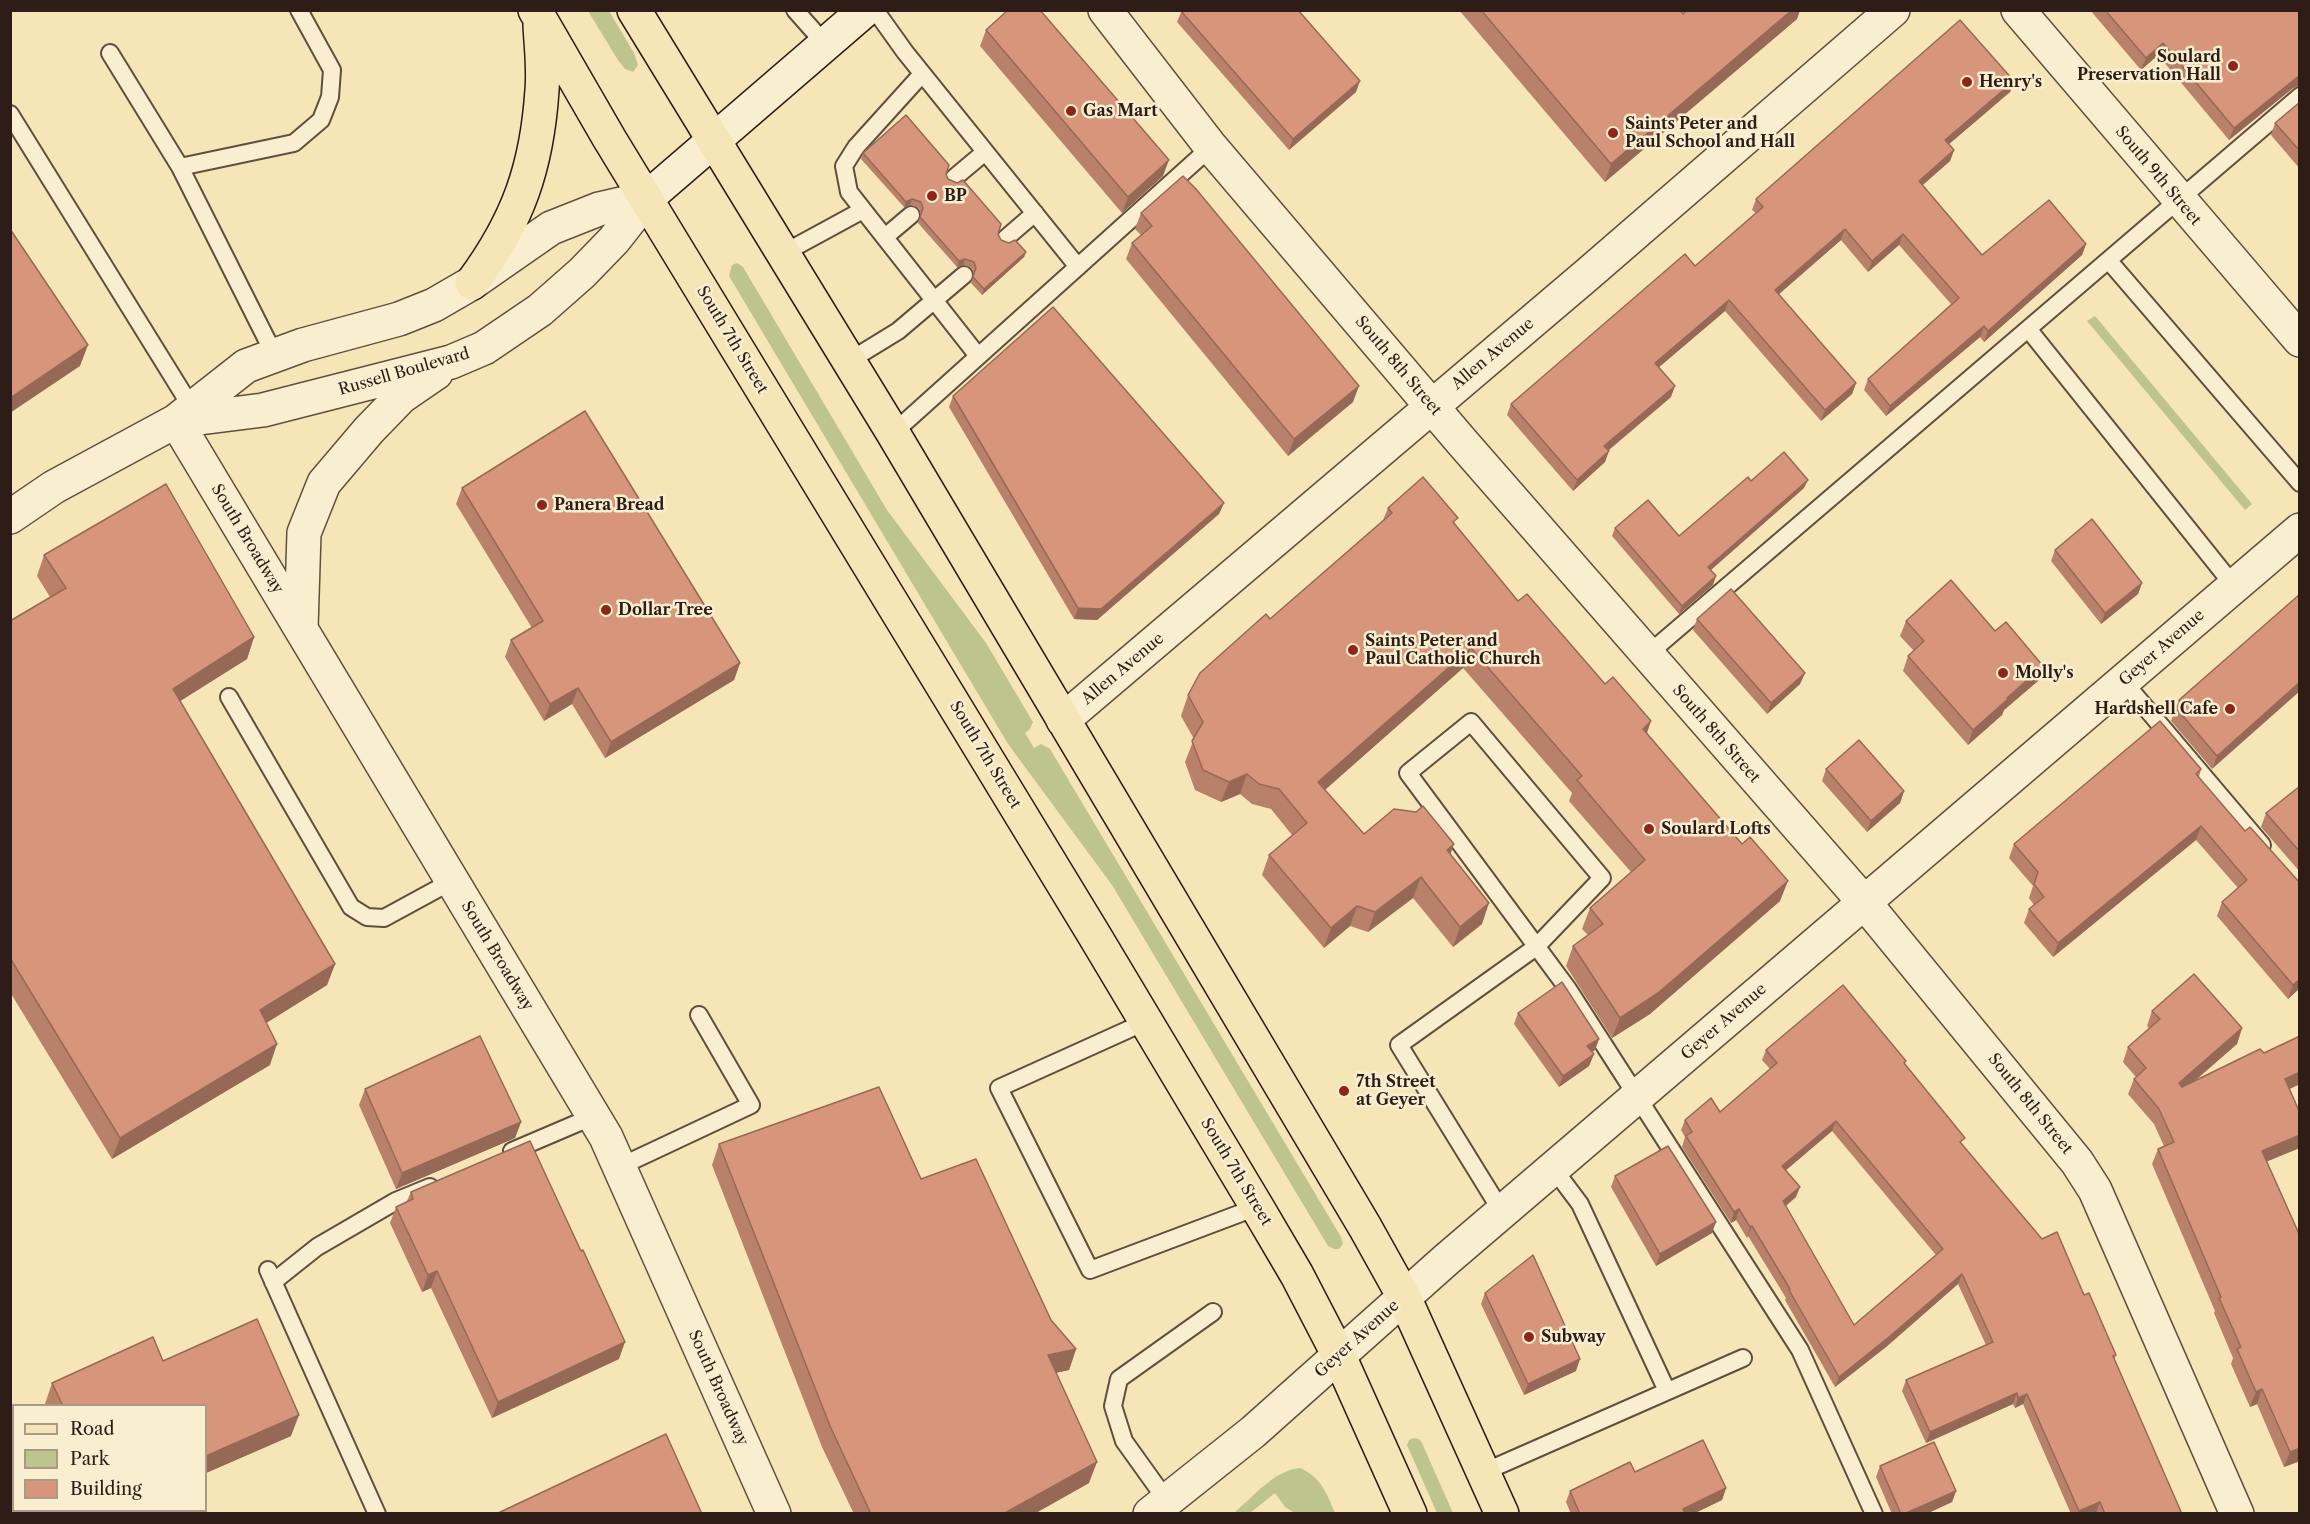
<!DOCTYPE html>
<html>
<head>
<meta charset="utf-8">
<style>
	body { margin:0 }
	#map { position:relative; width:2310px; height:1524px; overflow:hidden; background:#f6e5b7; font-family:"Libre Caslon Text",serif }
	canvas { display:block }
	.frame { position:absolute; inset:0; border:12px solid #2e1d16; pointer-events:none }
	.legend { position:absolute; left:12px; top:1404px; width:195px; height:108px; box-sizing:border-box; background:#f9eed0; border:2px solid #a89a86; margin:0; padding:8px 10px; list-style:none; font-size:18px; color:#2e1d16 }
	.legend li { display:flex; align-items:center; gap:12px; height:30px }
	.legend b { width:30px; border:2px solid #a89a86 }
</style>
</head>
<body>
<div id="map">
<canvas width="2310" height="1524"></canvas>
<div class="frame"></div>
<ul class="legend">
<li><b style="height:8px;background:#f6e5b7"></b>Road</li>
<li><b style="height:16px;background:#bec48d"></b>Park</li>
<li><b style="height:16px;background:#d7967b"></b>Building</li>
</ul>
</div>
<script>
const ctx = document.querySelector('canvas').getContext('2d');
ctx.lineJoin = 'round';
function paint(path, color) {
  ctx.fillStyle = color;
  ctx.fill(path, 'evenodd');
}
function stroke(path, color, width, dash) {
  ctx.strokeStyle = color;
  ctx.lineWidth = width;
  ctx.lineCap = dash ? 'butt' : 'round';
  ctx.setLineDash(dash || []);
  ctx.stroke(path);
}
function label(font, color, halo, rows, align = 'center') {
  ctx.font = font + ' "Libre Caslon Text",serif';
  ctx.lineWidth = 5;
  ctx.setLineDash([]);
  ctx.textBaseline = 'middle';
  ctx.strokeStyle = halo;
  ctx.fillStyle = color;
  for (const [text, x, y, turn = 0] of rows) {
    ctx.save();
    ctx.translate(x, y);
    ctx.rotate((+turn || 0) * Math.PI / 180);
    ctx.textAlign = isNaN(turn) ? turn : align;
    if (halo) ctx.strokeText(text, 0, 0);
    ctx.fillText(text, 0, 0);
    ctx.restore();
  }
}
const green = new Path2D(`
	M588 11H609L634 53 638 65 633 72 625 69 618 60Z
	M737 263 743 267 887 510 986 643 1033 722 1030 729 1025 733 1034 748 1041 744 1050 749 1341 1237 1343 1244 1339 1249H1334L1328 1246 1112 885 1008 744 729 276 732 265Z
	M2095 316 2252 504 2245 510 2087 321Z
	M1413 1438 1419 1439 1422 1443 1453 1513H1437L1407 1445 1409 1440Z
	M1300 1468C1321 1477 1327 1494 1335 1513H1295L1285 1507 1275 1493 1250 1513 1235 1512C1254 1496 1275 1470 1300 1468Z`);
const service = new Path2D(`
	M795 10 826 45
	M875 10 905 52 1078 267
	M110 53 180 167
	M922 74 856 147 844 166 849 192 978 356
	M10 114 192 408
	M954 178 985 152
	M885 237 911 215
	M1006 238 1035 213
	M782 254 863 210
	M2109 261 2300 483
	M2029 330 2234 586
	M275 356 180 167 294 143 321 120 330 97 332 70 299 10
	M849 361 898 331 964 275
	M893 433 1211 147
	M1647 655 2300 96
	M2123 681 2262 845
	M229 697 351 907 367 917 384 918 452 881
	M1145 1022 999 1088 1090 1270 1257 1207
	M512 1151 594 1116
	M619 1167 751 1105 699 1015
	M1553 1168 1580 1204 1667 1391
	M1502 1212 1399 1045 1536 947 1602 878 1471 722 1408 773 1568 989 1800 1350 1874 1514
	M268 1270 377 1514
	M273 1282 317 1247 396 1201 430 1187
	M1484 1472 1743 1358
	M1167 1501 1124 1441 1113 1406 1119 1379 1213 1312`);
const minor = new Path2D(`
	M1105 10 1211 147 1462 442 1864 902 2077 1162 2095 1190 2237 1514
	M2018 10 2300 340
	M176 421 606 1137 774 1514
	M176 421 263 410 451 362 484 348 540 310 582 273 614 240 647 198
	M10 517 54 487 176 421 246 366 303 345 399 319 434 305 472 283 551 228 599 209 647 198
	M301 628 304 533 324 483 369 430 401 397 436 373
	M1063 720 1588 274 1893 10
	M10 1494 14 1500
	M1150 1514 1253 1432 1447 1259 2300 530`);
const secondary = new Path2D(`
	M647 198 865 10`);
const primary = new Path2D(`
	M535 10 609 138 1093 933 1257 1207 1297 1275 1339 1356 1410 1514
	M634 10 893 433 1365 1227 1404 1297 1502 1514
	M472 283C518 221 537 167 542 90 544 68 541 46 540 25`);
const wall = new Path2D(`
	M1182 10 1356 92 1289 150 1177 22Z
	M1459 10H1680L1683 14 1687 10H1800L1797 19 1605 182Z
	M2090 10H2300V86L2293 88 2229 140 2158 55 2141 70Z
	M986 30 1163 176 1122 213 980 46Z
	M2014 81 2010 92 1949 144 1954 150 1950 161 1922 185 1982 255 2086 244 2082 255 1984 342 1980 337 1886 416 1864 390 1868 379 1951 304 1899 245 1868 272 1841 240 1778 295 1856 383 1852 394 1821 421 1725 311 1659 367 1671 397 1608 451 1605 462 1573 491 1507 415 1511 404 1695 266 1756 213 1752 210 1756 199Z
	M2300 102V169L2271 135 2275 123Z
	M863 153 946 174 948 179 998 234 1001 240 1026 252 1024 257 982 295 971 283 974 274 972 268 963 265 957 267 918 223 921 214 919 208 910 205 904 207 861 159Z
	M1141 213 1353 402 1288 456 1126 259 1132 243 1141 235 1135 229Z
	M953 396 1224 503 1219 514 1097 620 1074 619 949 407Z
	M1751 481 1804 488 1711 570 1713 585 1679 614 1612 536 1615 528 1679 536Z
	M462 488 740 663 734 680 605 758 572 704 544 721 505 657 511 640 532 628 456 504Z
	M1388 508 1455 525 1518 601 1647 733 1780 901 1650 1014 1612 1038 1566 966 1573 946 1588 935 1582 929 1590 908 1631 872 1569 801 1572 793 1463 668 1325 790 1364 834 1450 854 1482 924 1453 947 1413 898 1368 932 1350 926 1324 948 1262 875 1269 855 1292 835 1271 809 1252 804 1240 794 1221 802 1195 790 1185 762 1194 739 1181 716 1188 695 1270 619 1383 520Z
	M2055 550 2142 583 2138 594 2101 624 2051 561Z
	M44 555 254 637 247 659 180 701 335 964 327 985 266 1023 270 1065 112 1159 10 992V621L50 597 37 576Z
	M2300 594 2212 769 2171 721 2179 700Z
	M1697 619 1805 673 1800 684 1767 714 1693 630Z
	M1906 621 2038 681 2004 710 2002 715 1968 745 1903 671 1908 656 1914 651 1900 636Z
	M1826 769 1904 791 1900 803 1867 832 1822 781Z
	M2201 769 2199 777 2300 988 2288 999 2217 916 2222 902 2238 888 2196 840 2053 957 2024 923 2029 909 2034 905 2029 898 2033 886 2009 858 2014 844Z
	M2300 786V872L2261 827 2266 813Z
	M2152 1011 2242 1028 2237 1044 2193 1082 2264 1053 2300 1036V1084L2289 1089 2267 1162 2300 1236V1461L2284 1467 2257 1404 2250 1407 2231 1364 2233 1358 2214 1313 2215 1311 2152 1164 2158 1149 2164 1146 2154 1124 2128 1094 2134 1079 2136 1077 2123 1062 2128 1047 2150 1029 2147 1026Z
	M1518 1013 1599 1039 1595 1050 1592 1052 1594 1054 1589 1066 1559 1087 1514 1024Z
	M1766 1050 1905 1065 1963 1146 2084 1295 2116 1355 2114 1360 2182 1514H2096V1513L2094 1514H2071L2023 1404 2015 1408 2013 1404 1926 1443 1902 1391 1906 1380 1986 1345 1958 1284 1886 1347 1835 1387 1785 1300 1786 1298 1748 1236 1747 1238 1736 1220 1731 1223 1682 1147 1685 1137 1681 1130 1685 1120 1720 1112 1770 1069 1762 1060ZM1832 1131 1936 1255 1854 1325 1786 1206 1796 1197 1786 1170Z
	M365 1089 521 1122 515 1138 396 1189 359 1105Z
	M719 1144 921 1179 1076 1349 1069 1370 1056 1373 1089 1483 1034 1514H854L822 1447 712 1165Z
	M1615 1176 1712 1233 1656 1266 1611 1187Z
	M411 1192 581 1251 619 1359 492 1418 431 1288 422 1292 390 1223 396 1207 407 1201Z
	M1485 1293 1576 1371 1524 1395 1481 1304Z
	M163 1361 291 1436 206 1473V1406H46L45 1404 52 1383Z
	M1880 1466 1956 1491 1952 1502 1926 1514H1892L1876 1477Z
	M1635 1472 1726 1488 1722 1500 1693 1514H1571L1566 1502 1570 1491Z
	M86 1510H121L114 1514H87Z`);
const shadedWall = new Path2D(`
	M1792 10H1800L1797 19 1605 182 1611 164Z
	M2163 43 2158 55 2141 70 2146 58Z
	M2300 75 2299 86 2293 88 2229 140 2234 128Z
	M1360 81 1356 92 1289 150 1293 139Z
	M2014 81 2010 92 1941 151 1945 140Z
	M1954 150 1950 161 1915 192 1919 181Z
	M1169 160 1163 176 1122 213 1128 197Z
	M912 199 910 205 904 207 906 202Z
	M1845 229 1841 240 1771 301 1775 290Z
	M1903 234 1899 245 1868 272 1872 261Z
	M2086 244 2082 255 1984 342 1988 331Z
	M1026 252 1024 257 982 295 984 289Z
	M965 259 963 265 957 267 959 261Z
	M1729 300 1725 311 1651 374 1655 363Z
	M1984 326 1980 337 1886 416 1890 406Z
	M88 345 80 366 10 413V398Z
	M1856 383 1852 394 1821 421 1825 410Z
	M1359 386 1353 402 1288 456 1294 439Z
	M1675 386 1671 397 1600 457 1604 446Z
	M1609 451 1605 462 1573 491 1577 480Z
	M1808 480 1804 488 1705 575 1708 567Z
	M1224 503 1219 514 1097 620 1074 619 1078 608Z
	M1716 576 1713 585 1679 614 1682 606Z
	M2142 583 2138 594 2101 624 2105 613Z
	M254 637 247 659 166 710 173 689Z
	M1471 648 1463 668 1311 802 1318 782Z
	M740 663 734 680 605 758 611 742Z
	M2043 666 2038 681 2004 710 2002 715 1968 745 1973 730 2007 698Z
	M1805 673 1800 684 1767 714 1771 703Z
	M2300 682V691L2212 769 2217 756Z
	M578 688 572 704 544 721 550 704Z
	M1651 721 1644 742 1643 729Z
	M1247 774 1240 794 1221 802 1229 782Z
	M1904 791 1900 803 1867 832 1871 821Z
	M2201 826 2196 840 2053 957 2058 943Z
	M1454 844 1447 864V850Z
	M1421 877 1413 898 1368 932 1375 912Z
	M1788 881 1780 901 1650 1014 1612 1038 1620 1018Z
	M1489 903 1482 924 1453 947 1460 927Z
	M1357 906 1350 926 1324 948 1331 928Z
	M335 964 327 985 252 1032 260 1010Z
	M2300 979V988L2288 999 2293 985Z
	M2242 1028 2237 1044 2174 1099 2179 1083Z
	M1599 1039 1595 1050 1583 1057 1587 1046Z
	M277 1044 270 1065 112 1159 120 1138Z
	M1594 1054 1589 1066 1559 1087 1563 1076Z
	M2300 1072V1084L2279 1094 2285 1079Z
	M1836 1121 1832 1131 1778 1177 1782 1166Z
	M521 1122 515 1138 396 1189 402 1173Z
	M2300 1135V1148L2256 1166 2262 1151Z
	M1800 1187 1796 1197 1779 1211 1783 1201Z
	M1739 1209 1736 1220 1731 1223 1734 1212Z
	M1716 1222 1712 1233 1656 1266 1660 1254Z
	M1752 1226 1748 1236 1747 1238 1750 1227Z
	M437 1271 431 1288 422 1292 428 1275Z
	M1962 1274 1958 1284 1886 1347 1835 1387 1839 1377Z
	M625 1342 619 1359 492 1418 498 1402Z
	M1076 1349 1069 1370 1040 1376 1048 1355Z
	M1580 1359 1576 1371 1524 1395 1528 1384Z
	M2262 1389 2257 1404 2250 1407 2256 1392Z
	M2017 1393 2013 1404 1926 1443 1930 1432Z
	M2027 1394 2023 1404 2015 1408 2018 1398Z
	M299 1415 291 1436 206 1473V1456Z
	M2300 1448V1461L2284 1467 2290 1452Z
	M1097 1462 1089 1483 1034 1514H1003Z
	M1726 1488 1722 1500 1693 1514H1682L1683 1509Z
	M1956 1491 1952 1502 1926 1514H1904Z
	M2100 1502 2096 1513 2094 1514H2078L2079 1511Z
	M96 1510H121L114 1514H95Z`);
const building = new Path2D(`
	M1008 10H1040L1169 160 1128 197 986 30Z
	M1298 10 1360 81 1293 139 1181 11Z
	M1481 10H1680L1683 14 1687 10H1792L1611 164Z
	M2105 10H2300V75L2234 128 2163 43 2146 58Z
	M1960 20 2014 81 1945 140 1954 150 1919 181 1982 255 2049 200 2086 244 1988 331 1984 326 1890 406 1868 379 1959 298 1903 234 1872 261 1845 229 1775 290 1856 383 1825 410 1729 300 1655 363 1675 386 1604 446 1609 451 1577 480 1511 404 1685 254 1695 266 1763 207 1756 199Z
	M2300 102V151L2275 123Z
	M906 115 949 165 946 174 948 179 957 183 963 180 1001 224 998 234 1001 240 1009 243 1015 240 1026 252 984 289 973 277 976 268 974 262 965 259 959 261 920 217 923 208 921 202 912 199 906 202 863 153Z
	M1183 176 1196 189 1359 386 1294 439 1132 243 1152 226 1141 213Z
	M10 229 88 345 10 398Z
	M1053 307 1224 503 1101 609 1078 608 953 396Z
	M585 411 740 663 611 742 578 688 550 704 511 640 543 621 462 488Z
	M1784 452 1808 480 1708 567 1716 576 1682 606 1615 528 1648 500 1679 536 1748 477 1751 481Z
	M1423 477 1458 518 1453 522 1518 601 1527 594 1605 684 1613 677 1651 721 1643 729 1742 844 1750 837 1788 881 1658 993 1620 1018 1573 946 1603 924 1590 908 1645 860 1577 780 1582 776 1471 648 1318 782 1364 834 1394 809 1416 812 1423 806 1454 844 1447 850 1489 903 1460 927 1421 877 1375 912 1357 906 1331 928 1269 855 1307 823 1279 789 1259 784 1247 774 1229 782 1203 770 1192 741 1203 722 1188 695 1200 673 1266 614 1270 619 1392 513 1388 508Z
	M166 484 254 637 173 689 335 964 260 1010 277 1044 120 1138 10 958V621L66 588 44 555Z
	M2092 519 2142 583 2105 613 2055 550Z
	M1951 580 1995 631 2006 622 2043 666 2007 698 2008 699 1973 730 1908 656 1924 641 1906 621Z
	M1731 589 1805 673 1771 703 1697 619Z
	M2300 594V682L2217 756 2176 708 2181 703 2179 700Z
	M2160 721 2201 769 2196 774 2245 831 2250 827 2300 883V979L2293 985 2222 902 2247 880 2201 826 2058 943 2029 909 2044 897 2034 884 2038 872 2014 844Z
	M1859 740 1904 791 1871 821 1826 769Z
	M2300 786V852L2266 813Z
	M2194 974 2242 1028 2179 1083 2182 1087 2260 1049 2264 1053 2300 1036V1072L2285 1079 2300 1113V1135L2262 1151 2300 1236V1448L2290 1452 2262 1389 2256 1392 2237 1349 2241 1347 2219 1298 2221 1297 2158 1149 2174 1142 2159 1109 2134 1079 2146 1068 2128 1047 2160 1019 2152 1011Z
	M1562 982 1599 1039 1587 1046 1594 1054 1563 1076 1518 1013Z
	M1843 985 1906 1061 1904 1063 1965 1138 1960 1142 2042 1239 2057 1232 2084 1295 2089 1293 2116 1355 2113 1356 2182 1514H2105L2100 1502 2079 1511 2027 1394 2018 1398 2017 1393 1930 1432 1906 1380 1993 1342 1962 1274 1889 1337 1839 1377 1789 1290 1790 1289 1752 1226 1750 1227 1739 1209 1734 1212 1686 1136 1692 1132 1685 1120 1711 1098 1720 1112 1777 1063 1766 1050ZM1836 1121 1943 1249 1854 1325 1783 1201 1800 1187 1782 1166Z
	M480 1036 521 1122 402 1173 365 1089Z
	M879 1087 921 1179 976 1159 1051 1320 1076 1349 1048 1355 1097 1462 1003 1514H871L830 1426 719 1144Z
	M530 1141 581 1251 583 1250 625 1342 498 1402 437 1271 428 1275 396 1207 413 1199 411 1192Z
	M1668 1146 1716 1222 1660 1254 1615 1176Z
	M1533 1255 1580 1359 1528 1384 1485 1293Z
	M257 1319 299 1415 206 1456V1406H63L52 1383 153 1337 163 1361Z
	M666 1434 702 1514H496Z
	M1703 1440 1726 1488 1683 1509 1685 1514H1580L1570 1491 1630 1462 1635 1472Z
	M1934 1442 1956 1491 1904 1514H1901L1880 1466Z`);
const markers = [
	[2233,66,6,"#8f2418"],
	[1967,82,6,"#8f2418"],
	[1071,111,6,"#8f2418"],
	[1613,133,6,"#8f2418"],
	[932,196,6,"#8f2418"],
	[542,505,6,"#8f2418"],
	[606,610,6,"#8f2418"],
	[1353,650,6,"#8f2418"],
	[2003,673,6,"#8f2418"],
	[2230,709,6,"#8f2418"],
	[1649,829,6,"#8f2418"],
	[1344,1091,6,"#8f2418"],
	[1529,1337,6,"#8f2418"]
];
const poiNames = [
	["Soulard",2221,57,"right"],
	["Preservation Hall",2221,75,"right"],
	["Henry's",1979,82],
	["Gas Mart",1083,111],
	["Saints Peter and",1625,124],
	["Paul School and Hall",1625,142],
	["BP",944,196],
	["Panera Bread",554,505],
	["Dollar Tree",618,610],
	["Saints Peter and",1365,641],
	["Paul Catholic Church",1365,659],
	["Molly's",2015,673],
	["Hardshell Cafe",2218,709,"right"],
	["Soulard Lofts",1661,829],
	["7th Street",1356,1082],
	["at Geyer",1356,1100],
	["Subway",1541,1337]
];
const streetNames = [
	["South 9th Street",2158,176,50],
	["South 7th Street",732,340,59],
	["Allen Avenue",1493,354,-40],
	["South 8th Street",1398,366,50],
	["Russell Boulevard",404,372,-16],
	["South Broadway",247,539,59],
	["Geyer Avenue",2162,648,-41],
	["Allen Avenue",1123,669,-40],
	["South 8th Street",1716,734,49],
	["South 7th Street",985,755,59],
	["South Broadway",497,956,59],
	["Geyer Avenue",1724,1022,-41],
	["South 8th Street",2030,1104,51],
	["South 7th Street",1236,1172,59],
	["Geyer Avenue",1357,1339,-42],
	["South Broadway",718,1388,66]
];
paint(green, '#bec48d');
stroke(service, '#604f3e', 20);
stroke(minor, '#604f3e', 36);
stroke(secondary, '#2e1d16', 36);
stroke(primary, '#2e1d16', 36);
stroke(service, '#f9eed0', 16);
stroke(minor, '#f9eed0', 33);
stroke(secondary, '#f9eed0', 33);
stroke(primary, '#f6e5b7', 33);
paint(wall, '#b9816a');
paint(shadedWall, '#966956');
paint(building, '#d7967b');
stroke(building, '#966956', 1.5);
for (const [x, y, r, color] of markers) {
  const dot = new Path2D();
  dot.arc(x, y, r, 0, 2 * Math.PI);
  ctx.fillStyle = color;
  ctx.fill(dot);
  stroke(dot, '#f9eed0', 2);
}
label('bold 16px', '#2e1d16', '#f9eed0', poiNames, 'left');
label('16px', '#2e1d16', '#f9eed0', streetNames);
</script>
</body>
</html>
